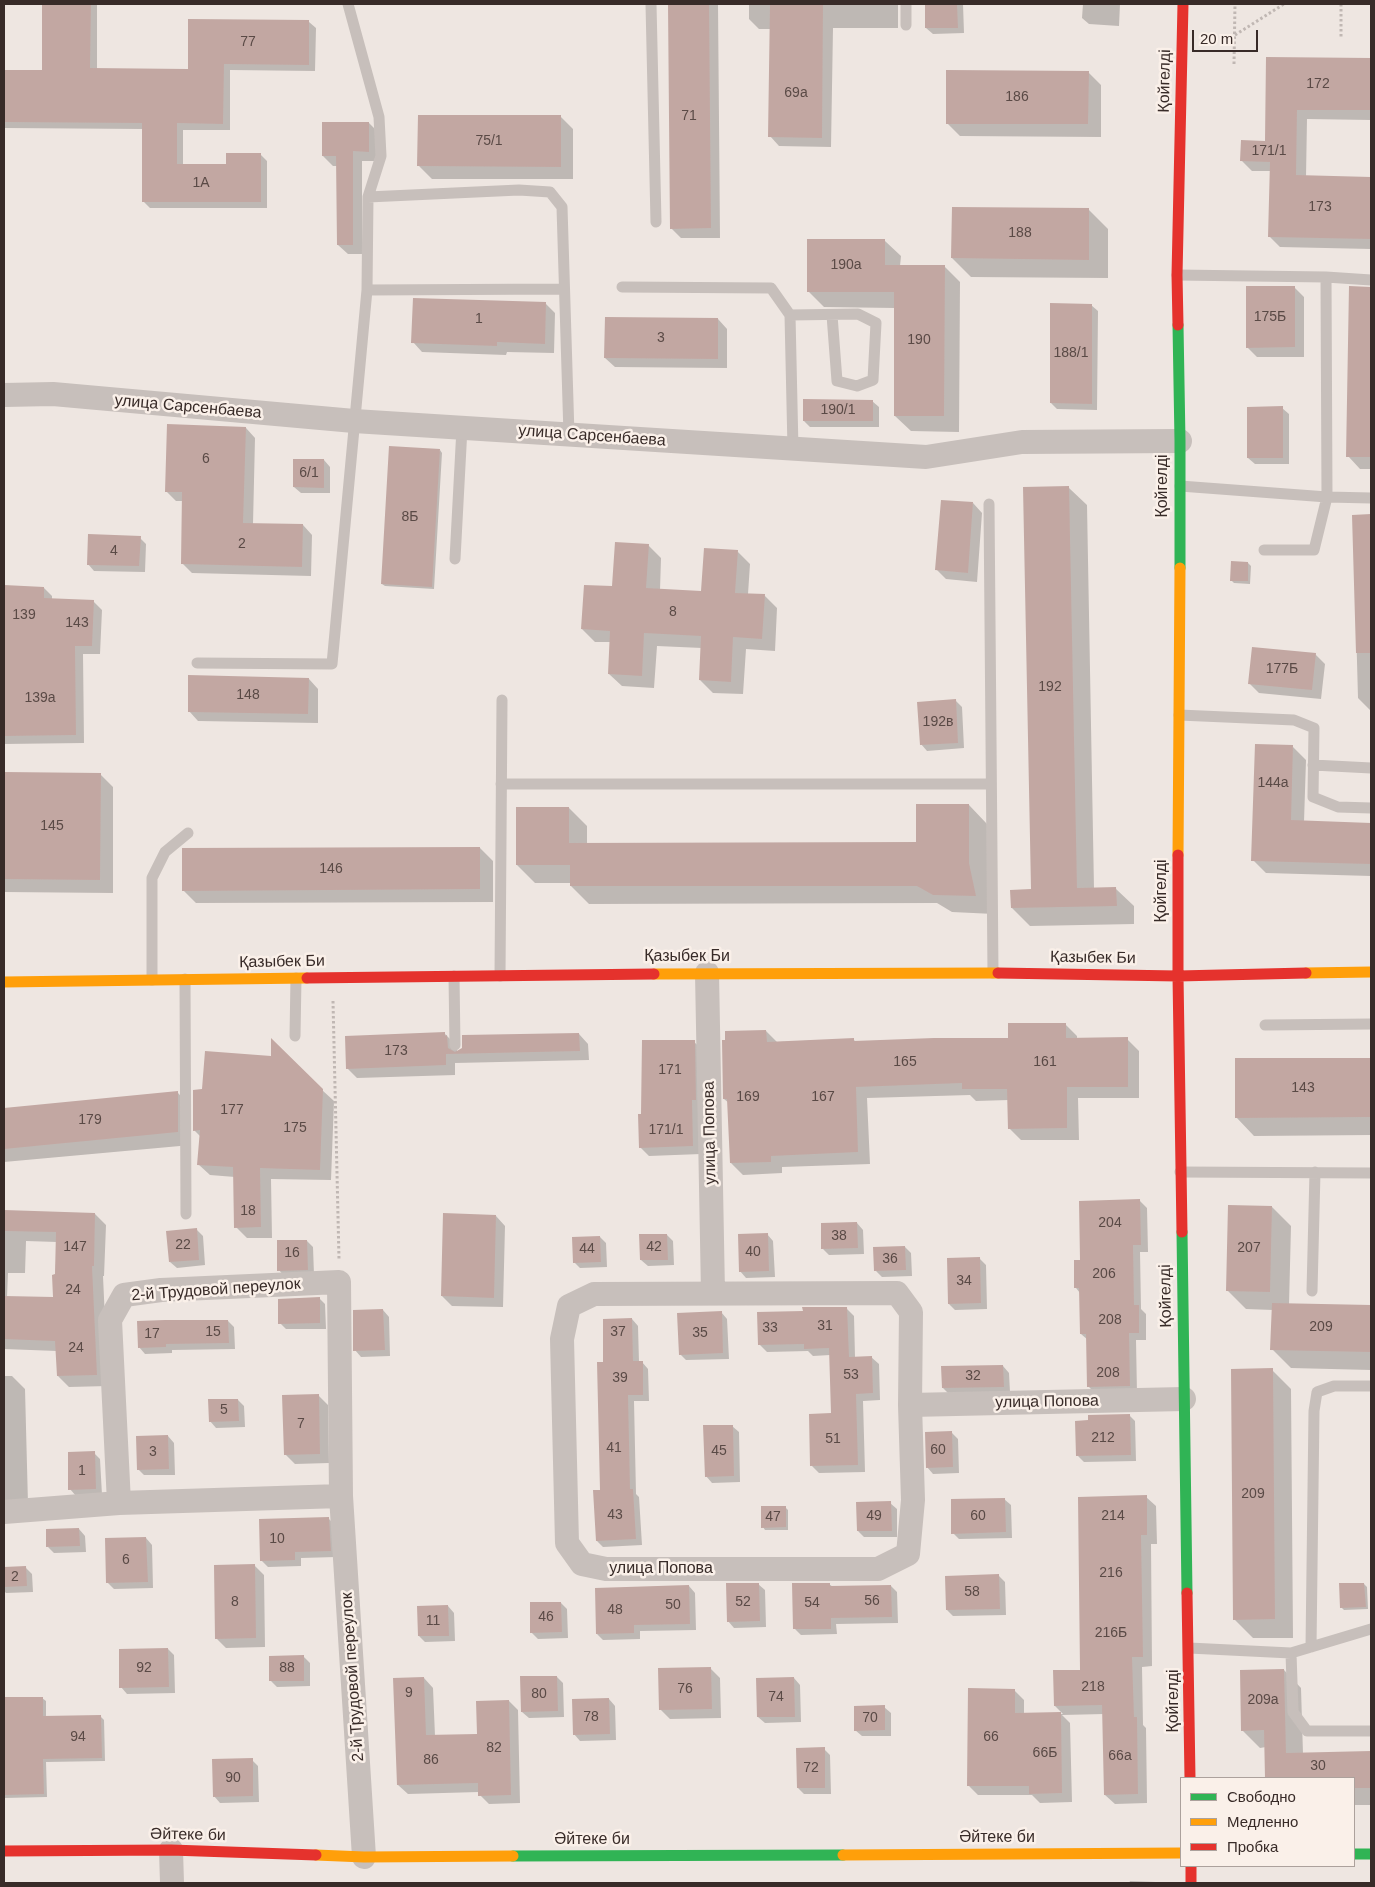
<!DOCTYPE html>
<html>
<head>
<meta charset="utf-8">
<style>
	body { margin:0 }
	#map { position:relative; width:1375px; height:1887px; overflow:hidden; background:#eee6e1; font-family:Helvetica,sans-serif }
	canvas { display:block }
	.frame { position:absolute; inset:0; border:5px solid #382b28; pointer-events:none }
	.legend { position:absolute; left:1180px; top:1777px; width:175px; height:90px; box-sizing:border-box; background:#faf0e9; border:1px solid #aca19c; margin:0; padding:6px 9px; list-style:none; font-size:15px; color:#382b28 }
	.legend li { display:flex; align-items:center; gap:10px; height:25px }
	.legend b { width:25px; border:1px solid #aca19c }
	.scale { position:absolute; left:1192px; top:30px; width:66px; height:22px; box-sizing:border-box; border:2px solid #382b28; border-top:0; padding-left:6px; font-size:15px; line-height:18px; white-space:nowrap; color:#382b28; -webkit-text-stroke:4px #faf0e9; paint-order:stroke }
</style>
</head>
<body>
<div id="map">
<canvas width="1375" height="1887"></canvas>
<div class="frame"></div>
<ul class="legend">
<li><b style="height:6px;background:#30b455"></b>Свободно</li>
<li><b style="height:6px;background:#ff9f0a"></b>Медленно</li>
<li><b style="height:6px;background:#e5322d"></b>Пробка</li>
</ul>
<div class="scale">20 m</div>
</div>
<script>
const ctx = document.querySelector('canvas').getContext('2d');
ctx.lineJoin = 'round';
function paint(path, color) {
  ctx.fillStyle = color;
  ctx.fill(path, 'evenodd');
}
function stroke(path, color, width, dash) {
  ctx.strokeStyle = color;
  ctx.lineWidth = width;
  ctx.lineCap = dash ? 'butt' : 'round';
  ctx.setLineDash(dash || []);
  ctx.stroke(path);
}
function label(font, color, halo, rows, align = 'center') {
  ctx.font = font + ' Helvetica,sans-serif';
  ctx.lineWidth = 5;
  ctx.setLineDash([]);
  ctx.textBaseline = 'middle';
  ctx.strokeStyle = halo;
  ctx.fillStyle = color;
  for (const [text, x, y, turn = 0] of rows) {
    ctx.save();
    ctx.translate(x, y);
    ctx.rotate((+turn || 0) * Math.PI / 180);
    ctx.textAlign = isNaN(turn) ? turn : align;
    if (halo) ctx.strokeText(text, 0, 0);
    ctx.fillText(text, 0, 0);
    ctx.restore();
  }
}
const shadow = new Path2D(`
	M43 4H97V69L189 70 309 22 316 28 315 71 230 70V130H183V165H227L260 154 267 161V208H150L143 201V129L4 128V71H43Z
	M669 4H718L720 238H681L671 228Z
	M749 4H898V28H833L831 147 779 146 770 136 771 29H759L749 19Z
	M926 4H963L964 33 933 34 926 28Z
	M1083 4H1120L1119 26 1089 24 1082 18Z
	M1267 58 1371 59V120L1307 119 1306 177 1371 178V249L1280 247 1270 237 1271 171H1252L1242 161 1266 142Z
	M1088 72 1101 85V137L960 136 947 123Z
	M560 116 573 129V179H432L419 166Z
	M369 123 379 133 378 161H362V254H348L338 245V166H333L323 156Z
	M1089 210 1108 229V278L971 277 952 258Z
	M885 241 901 256 900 266H944L960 282 959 432 911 431 895 416V308L824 307 808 291Z
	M1294 287 1304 297V357H1257L1247 347Z
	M1371 289V469H1360L1348 456Z
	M546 304 555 313 554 353 507 352 506 355 422 352 413 342Z
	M1091 305 1098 311 1097 410 1057 409 1051 403Z
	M718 319 727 329V368L615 367 605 358Z
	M872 401 879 407V427H810L804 421Z
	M1282 408 1289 414V464H1255L1248 458Z
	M246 428 255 438 253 524 303 525 312 535 311 576 192 573 182 563 183 501H176L166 491Z
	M440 450 442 453 434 589 385 586 382 584Z
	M324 460 330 467V493H301L294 487Z
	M1069 488 1087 505 1094 889H1116L1134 906V924L1030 926 1012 908 1032 890Z
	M973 503 982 513 977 582 946 579 937 570Z
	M1353 516H1371V711L1358 698Z
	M140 538 146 544 145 572 94 571 88 564Z
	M648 545 661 558 660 590 702 592 737 551 750 564 748 594 764 595 777 608 775 651 746 649 743 694 713 693 700 680 702 648 657 646 654 688 622 686 609 674 611 642H595L582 629 613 587Z
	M1248 563 1251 566 1250 584 1234 583 1231 580Z
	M4 587 44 588 52 596V600L93 601 102 610 100 654H83L84 743 4 744Z
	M1315 654 1325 664 1321 699 1259 693 1250 684Z
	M309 679 318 689V723L198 721 189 711Z
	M955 700 962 707 964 748 927 751 921 744Z
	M1293 747 1306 760 1304 822 1371 824V876L1266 873 1253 860Z
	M4 773 100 774 113 787V893L4 892Z
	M969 805 987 824 994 914 952 912 937 903 589 904 571 886V883H535L517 865 569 808 587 826V844H917Z
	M480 848 493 861V902L196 903 183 890Z
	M1065 1024 1077 1036V1039H1127L1139 1051V1098H1078L1079 1140H1021L1009 1128V1100L976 1101 970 1095 867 1098 870 1164 782 1167V1173L743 1175 731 1163 729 1103 724 1099 766 1031 777 1042 853 1039 856 1042 1009 1039Z
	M445 1034 457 1046V1053L579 1034 588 1044 589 1060 455 1063V1075L357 1078 347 1068Z
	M694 1042 703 1050 701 1154 649 1156 640 1147 642 1115Z
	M1371 1059V1135L1254 1136 1236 1117V1060Z
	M322 1090 334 1101 331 1180 271 1179 272 1238H247L236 1227 235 1177 210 1175 198 1164 200 1136 194 1130Z
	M178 1093 190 1106 191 1145 4 1162V1109Z
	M1140 1201 1147 1208 1148 1252H1140L1141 1309 1146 1314V1340H1136L1137 1394H1096L1089 1387 1088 1340 1081 1334 1080 1293 1076 1288 1082 1261Z
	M1272 1207 1291 1226 1289 1305 1371 1306V1370L1291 1368 1272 1349 1273 1310 1246 1309 1227 1290Z
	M4 1212 95 1214 106 1225 104 1276H103L108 1386 69 1387 58 1376 57 1351 4 1349ZM26 1241 57 1242 54 1298 7 1297 8 1273H25Z
	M496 1216 505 1226 503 1307 452 1306 442 1296Z
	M857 1223 863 1230 864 1254 829 1255 823 1249Z
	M196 1229 203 1236 205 1265 177 1268 170 1262Z
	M767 1234 773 1241 775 1277 746 1278 740 1271Z
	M667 1235 673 1241 674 1265 648 1266 641 1260Z
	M600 1237 606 1243 607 1267 580 1268 574 1262Z
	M307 1241 313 1247 314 1275 285 1277 279 1270Z
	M905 1247 911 1253 912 1276 882 1277 876 1271Z
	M980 1259 986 1265 987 1309 955 1310 949 1304Z
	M319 1298 325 1304 326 1329H286L280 1323Z
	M846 1308 854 1316 855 1357H871L879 1364 880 1400 863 1401 865 1472 819 1473 812 1466 833 1414 830 1355 813 1356 808 1351 767 1352 759 1344 804 1312Z
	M383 1310 389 1317 390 1356 361 1357 355 1350Z
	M721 1312 727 1319 729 1359 686 1360 680 1354Z
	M632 1319 638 1326 639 1362H642L648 1369 649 1401H634L636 1494 639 1497 642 1545 603 1547 597 1541 601 1491 605 1363Z
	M228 1321 234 1327 235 1349 172 1350V1353L145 1354 139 1347Z
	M1003 1366 1009 1373 1010 1392 949 1394 943 1388Z
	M1272 1370 1291 1389 1293 1638H1253L1234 1619Z
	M4 1376H12L25 1389 28 1504 4 1505Z
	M318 1395 328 1405 329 1463 295 1464 285 1454Z
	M238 1400 244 1406 245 1427 216 1428 210 1421Z
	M1129 1415 1135 1421 1136 1461 1084 1462 1078 1456Z
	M732 1426 739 1432 740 1482 712 1483 706 1476Z
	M952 1433 958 1439 959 1473 933 1474 927 1467Z
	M168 1436 174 1443 175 1475H144L138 1469Z
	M94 1453 100 1459 102 1495 76 1496 70 1489Z
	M1146 1497 1156 1506 1157 1544H1151L1152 1666 1142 1667 1143 1725 1146 1728 1147 1803 1115 1804 1105 1795 1104 1714 1062 1715 1070 1723 1072 1802 1040 1803 1032 1795H978L969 1786 1014 1690 1024 1700V1714H1063L1055 1706 1081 1671Z
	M1004 1499 1011 1505 1012 1538 959 1539 953 1533Z
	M890 1503 897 1509V1537H864L858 1531Z
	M785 1507 788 1510V1530H765L763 1527Z
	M328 1518 334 1524 336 1557 301 1558V1566L268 1567 261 1560Z
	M79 1529 85 1536 86 1552 54 1553 48 1547Z
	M146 1538 152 1545 153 1588 114 1589 107 1582Z
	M254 1565 264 1575 265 1647 226 1648 217 1639Z
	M4 1568H26L32 1574 33 1592 6 1593 4 1591Z
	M999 1576 1005 1582 1006 1615 953 1616 947 1610Z
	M758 1584 765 1590 766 1627 734 1628 728 1621Z
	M829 1584 833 1587 891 1586 897 1592 898 1623 836 1624 837 1634 801 1635 795 1629Z
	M1364 1584 1367 1587 1368 1609 1344 1610 1341 1607Z
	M689 1586 695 1593 696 1630 640 1631V1639L603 1640 597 1634Z
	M561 1603 567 1609 568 1638 538 1639 531 1632Z
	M448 1606 454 1613 455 1641 425 1642 419 1636Z
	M168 1649 174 1655 175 1693 127 1694 121 1687Z
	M303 1656 310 1663V1686L277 1687 271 1681Z
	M710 1668 720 1678 721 1718 670 1719 660 1709Z
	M1284 1670 1301 1688 1303 1754 1371 1753V1805H1354V1778H1266V1747L1260 1748 1242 1730Z
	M557 1677 563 1683 564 1717 529 1718 522 1712Z
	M424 1678 433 1688 435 1736 478 1735 509 1701 518 1710 520 1803 489 1804 480 1795 479 1792 408 1794 398 1785Z
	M794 1678 800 1685 801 1722 765 1723 758 1717Z
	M4 1698H42L46 1701V1717L100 1716 104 1720 105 1761 46 1762 47 1797 4 1798Z
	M609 1699 615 1706 616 1740 580 1741 574 1734Z
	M884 1707 891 1713V1736H862L855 1730Z
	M824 1749 830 1755 831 1794H804L798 1788Z
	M252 1760 258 1766 259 1802 220 1803 214 1796Z
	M1130 1881 1156 1882 1157 1883H1129Z`);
const building = new Path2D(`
	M42 4H91L90 68 188 69V19L309 20V65L224 64 223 124 177 123V164H226V153H261V202H142V123L4 122V70H42Z
	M668 4H709L711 228 670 229Z
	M770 4H823L822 138 768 137Z
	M925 4H957L958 28H925Z
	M1266 57 1371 58V110H1297L1296 175 1371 177V239L1268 237 1270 162 1240 161 1241 140 1265 141Z
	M946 70 1089 71 1088 124H946Z
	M418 115H561V167L417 166Z
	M322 122H369V152L353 151V245H337L336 156H322Z
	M952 207 1089 208V260L951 258Z
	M807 239H885V265H945L944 416H894V292H807Z
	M1246 286H1295V347L1246 348Z
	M1349 286 1371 287V457H1346Z
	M413 298 546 302 545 344 497 342V346L411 343Z
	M1050 303 1092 304V404L1050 403Z
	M605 317 718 318V359L604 358Z
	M803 399 873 400V421H803Z
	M1283 406V458H1247V407Z
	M167 424 246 427 243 523 303 524 302 567 181 564 182 492H165Z
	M389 446 440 449 432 587 381 584Z
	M293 459H324V488L293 487Z
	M1069 486 1077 888 1116 887 1117 906 1011 908 1010 890 1031 889 1023 487Z
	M941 500 973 502 968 573 935 570Z
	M1371 514V653H1356L1352 515Z
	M88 534 141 536 139 566 87 565Z
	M615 542 649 544 646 588 701 591 704 548 738 550 735 593 765 594 762 639 733 637 731 682 699 680 701 636 644 633 642 676 608 674 610 631 581 629 584 585 612 586Z
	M1231 561 1248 562V581H1230Z
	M4 585 44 587V598L94 600 92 646H75L76 735 4 736Z
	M1252 647 1316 653 1312 690 1248 684Z
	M188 675 309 678 308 714 188 712Z
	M956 699 958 743 920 745 917 702Z
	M1255 744 1293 745 1291 820 1371 823V864L1251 861Z
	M4 772 101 773 100 880 4 879Z
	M916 804H969V863L976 896 933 895 917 886H570V865H516V807H569V843L916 842Z
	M480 847V889L182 891V848Z
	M1008 1023H1066V1038L1128 1037V1087H1067V1128L1008 1129 1007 1089H962V1083L856 1087 858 1152 771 1156V1162L730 1163 727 1099H723L722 1040H725V1031L766 1030 767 1042 854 1038V1041L934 1038H1008Z
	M445 1032V1036L447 1035 448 1048 455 1052 462 1048V1035L579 1033 580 1051 446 1054V1065L346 1069 345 1036Z
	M271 1038 323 1089 320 1170 260 1168 261 1227 234 1228 233 1167 197 1165 200 1130 193 1131V1090L202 1089 205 1051 271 1056Z
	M642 1040H695L696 1100H692L693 1146 639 1148 638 1114H641Z
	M1235 1058H1371V1117L1235 1118Z
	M178 1091V1132L4 1149V1108Z
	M1140 1199 1141 1245H1133L1134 1305H1139V1333H1129L1130 1386 1087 1387 1086 1334H1080L1079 1288H1074V1260H1080L1079 1201Z
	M1228 1205 1272 1206 1270 1292 1226 1291Z
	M4 1210 95 1213 94 1266H92L97 1375 57 1376 55 1341 4 1339V1296L53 1297 52 1275 55 1274 56 1232 4 1231Z
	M443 1213 496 1215 494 1298 441 1296Z
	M857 1222 858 1248 821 1249V1223Z
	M197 1228 199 1260 169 1262 166 1231Z
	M768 1233 769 1271 739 1272 738 1234Z
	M639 1234H667L668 1260H640Z
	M600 1236 601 1262 573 1263 572 1237Z
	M277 1240H307L308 1270 277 1271Z
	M905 1246 906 1270 874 1271 873 1247Z
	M980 1257 981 1303 948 1304 947 1258Z
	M320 1297V1323L278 1324V1299Z
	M1272 1303 1371 1305V1352L1270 1350Z
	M802 1307H847L849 1357 872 1356 873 1393 856 1394 858 1465 810 1466 809 1414 831 1413 829 1348 804 1349V1344L758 1345 757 1312 803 1311Z
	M383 1309 385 1350 353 1351V1310Z
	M722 1311 723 1353 679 1355 677 1313Z
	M632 1318 633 1361H643V1395H628L630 1489H633L636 1539 596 1541 593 1490H600L597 1362H603V1319Z
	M165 1320H228L229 1343 166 1344V1347L138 1348 137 1321Z
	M1003 1365 1004 1387 942 1388 941 1366Z
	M1273 1368 1275 1619 1233 1620 1231 1369Z
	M319 1394 320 1454 284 1455 282 1395Z
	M208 1399H238L239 1421 209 1422Z
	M1130 1414 1131 1455 1076 1456 1075 1421 1088 1420V1415Z
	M703 1425H733L734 1476 705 1477Z
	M952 1431 953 1467 926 1468 925 1432Z
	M168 1435 169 1469 137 1470 136 1436Z
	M95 1451 96 1489 68 1490V1452Z
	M1147 1495V1535H1141L1143 1657H1132L1134 1717H1137L1138 1794 1104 1795 1102 1705 1054 1706 1053 1670H1080L1078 1497Z
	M1005 1498 1006 1532 951 1534V1499Z
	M891 1501 892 1531H857L856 1502Z
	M761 1506H786V1527L761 1528Z
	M329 1517 331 1551 295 1552V1560L260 1561 259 1519Z
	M79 1528 80 1546 46 1547V1529Z
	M146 1537 148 1582 106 1583 105 1538Z
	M255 1564 256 1638 215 1639 214 1565Z
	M26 1566 27 1586 4 1587V1567Z
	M999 1574 1000 1609 946 1610 945 1576Z
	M726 1583H759L760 1621 727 1622Z
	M792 1583H830V1586L891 1585 892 1617 831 1618V1629H793Z
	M1339 1583H1364L1366 1607 1340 1608Z
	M689 1585 690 1624 634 1625V1633L596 1634 595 1588Z
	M530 1602H561L562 1632 530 1633Z
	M448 1605 449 1636H418L417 1606Z
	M168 1648 169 1687 119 1688V1649Z
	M304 1655V1681H269V1656Z
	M711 1667 712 1709 659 1710 658 1668Z
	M1284 1669 1286 1753 1371 1751V1788H1354V1778H1265L1264 1730 1241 1731 1240 1670Z
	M520 1676H557L558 1711 521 1712Z
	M424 1677 426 1735 477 1734 476 1701 509 1700 511 1795 478 1796V1783L397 1785 393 1678Z
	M794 1677 795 1717H757L756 1678Z
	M968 1688 1015 1689V1713L1061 1712 1062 1793 1029 1794V1786H967Z
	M4 1697H43V1716L101 1715 102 1758 43 1759 44 1794 4 1795Z
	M609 1698 610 1734 573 1735 572 1699Z
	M885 1705V1730L854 1731V1706Z
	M825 1747V1788H797L796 1748Z
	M253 1758V1796L213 1797 212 1759Z`);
const path = new Path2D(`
	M1341 4V38
	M1235 35 1284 4
	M1234 64 1235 4
	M333 1001 339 1259`);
const lane = new Path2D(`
	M651 4 656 222
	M906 4V25
	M368 197 519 190 550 192 562 207 569 435
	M1177 275 1326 277 1371 280
	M622 287 771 288 790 315 793 449
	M367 290 564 289
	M790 315 858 314 876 323 873 380 857 386 837 381 832 315
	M1180 486 1327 497 1371 498
	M989 504 993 973
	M1264 550H1314L1327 497 1326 277
	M455 559 462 428
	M197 663 332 664 367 290 368 197 381 156 379 117 348 4
	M1179 715 1294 720 1314 728 1313 797 1338 807 1371 808
	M1313 765 1371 768
	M501 784H991
	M454 976 455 1045
	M500 976 502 700
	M185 979 186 1214
	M152 980V878L165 852 188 833
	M1265 1025 1371 1024
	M295 1036 296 978
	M1180 1172 1371 1173
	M1312 1291 1315 1172
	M1311 1647 1314 1411 1317 1392 1334 1386H1371
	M1189 1648 1291 1653 1371 1629
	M1291 1653 1293 1712 1307 1731H1371`);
const street = new Path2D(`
	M4 395 53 394 354 421 926 457 1022 442 1180 441
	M707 973 713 1293
	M910 1405 913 1500 908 1554 878 1569H606L582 1564 567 1543 562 1339 569 1306 594 1294 897 1293 911 1312 910 1405 1184 1399
	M119 1503 110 1320 124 1295 161 1290 339 1282 341 1496 364 1857
	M4 1512 119 1503 341 1496
	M171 1850 172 1883`);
const fast = new Path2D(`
	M1178 325 1180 441V568
	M1182 1232 1187 1593
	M1354 1854H1371
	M513 1856 843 1855`);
const slow = new Path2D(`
	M1178 855 1180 568
	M1306 973 1371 972
	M654 974 998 973
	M4 982 307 978
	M316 1855 364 1857 513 1856
	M843 1855 1181 1853`);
const jam = new Path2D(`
	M1178 325 1177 275 1183 4
	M1178 855V976L1182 1232
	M998 973 1178 976 1306 973
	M307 978 654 974
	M1187 1593 1190 1778
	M4 1851 171 1850 316 1855
	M1191 1866V1883`);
const numberNames = [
	["77",248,42],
	["172",1318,84],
	["69а",796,93],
	["186",1017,97],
	["71",689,116],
	["75/1",489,141],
	["171/1",1269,151],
	["1А",201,183],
	["173",1320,207],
	["188",1020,233],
	["190а",846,265],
	["175Б",1270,317],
	["1",479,319],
	["3",661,338],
	["190",919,340],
	["188/1",1071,353],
	["190/1",838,410],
	["6",206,459],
	["6/1",309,473],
	["8Б",410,517],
	["2",242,544],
	["4",114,551],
	["8",673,612],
	["139",24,615],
	["143",77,623],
	["177Б",1282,669],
	["192",1050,687],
	["148",248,695],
	["139а",40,698],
	["192в",938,722],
	["144а",1273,783],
	["145",52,826],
	["146",331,869],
	["173",396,1051],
	["165",905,1062],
	["161",1045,1062],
	["171",670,1070],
	["143",1303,1088],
	["169",748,1097],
	["167",823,1097],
	["177",232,1110],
	["179",90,1120],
	["175",295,1128],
	["171/1",666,1130],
	["18",248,1211],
	["204",1110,1223],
	["38",839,1236],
	["22",183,1245],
	["147",75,1247],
	["42",654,1247],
	["207",1249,1248],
	["44",587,1249],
	["40",753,1252],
	["16",292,1253],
	["36",890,1259],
	["206",1104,1274],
	["34",964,1281],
	["24",73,1290],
	["208",1110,1320],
	["31",825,1326],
	["209",1321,1327],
	["33",770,1328],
	["15",213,1332],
	["37",618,1332],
	["35",700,1333],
	["17",152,1334],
	["24",76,1348],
	["208",1108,1373],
	["53",851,1375],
	["32",973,1376],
	["39",620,1378],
	["5",224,1410],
	["7",301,1424],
	["212",1103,1438],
	["51",833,1439],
	["41",614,1448],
	["60",938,1450],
	["45",719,1451],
	["3",153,1452],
	["1",82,1471],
	["209",1253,1494],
	["43",615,1515],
	["49",874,1516],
	["60",978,1516],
	["214",1113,1516],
	["47",773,1517],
	["10",277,1539],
	["6",126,1560],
	["216",1111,1573],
	["2",15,1577],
	["58",972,1592],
	["56",872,1601],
	["8",235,1602],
	["52",743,1602],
	["54",812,1603],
	["50",673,1605],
	["48",615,1610],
	["46",546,1617],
	["11",433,1621],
	["216Б",1111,1633],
	["92",144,1668],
	["88",287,1668],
	["218",1093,1687],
	["76",685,1689],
	["9",409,1693],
	["80",539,1694],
	["74",776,1697],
	["209а",1263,1700],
	["78",591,1717],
	["70",870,1718],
	["94",78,1737],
	["66",991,1737],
	["82",494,1748],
	["66Б",1045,1753],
	["66а",1120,1756],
	["86",431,1760],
	["30",1318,1766],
	["72",811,1768],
	["90",233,1778]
];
const streetNames = [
	["Қойгелді",1165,81,-89],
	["улица Сарсенбаева",188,407,5],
	["улица Сарсенбаева",592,436,4],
	["Қойгелді",1163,486,-90],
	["Қойгелді",1162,891,-90],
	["Қазыбек Би",687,957],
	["Қазыбек Би",1093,958,1],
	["Қазыбек Би",282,962,-1],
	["улица Попова",710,1133,-91],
	["2-й Трудовой переулок",216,1290,-4],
	["Қойгелді",1166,1296,-91],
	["улица Попова",1047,1402,-1],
	["улица Попова",661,1569],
	["2-й Трудовой переулок",353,1677,-94],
	["Қойгелді",1174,1701,-90],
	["Әйтеке би",188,1835,1],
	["Әйтеке би",997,1838],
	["Әйтеке би",592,1840]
];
paint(shadow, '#0003');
paint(building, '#c2a7a2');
stroke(path, '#c0b7b3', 3, [2.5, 2.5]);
stroke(lane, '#c7bfbb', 11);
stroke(street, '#c7bfbb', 24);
stroke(fast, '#30b455', 11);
stroke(slow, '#ff9f0a', 11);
stroke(jam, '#e5322d', 11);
label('14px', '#5a4a46', null, numberNames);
label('16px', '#382b28', '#faf0e9', streetNames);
</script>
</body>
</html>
